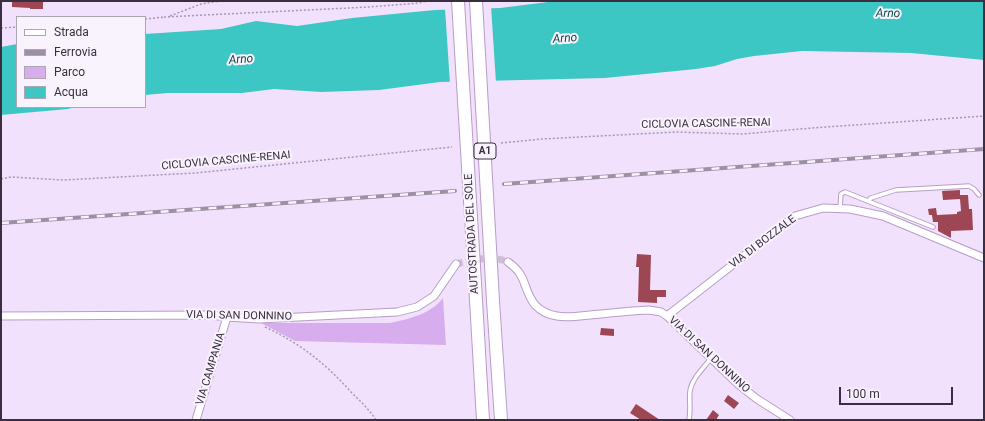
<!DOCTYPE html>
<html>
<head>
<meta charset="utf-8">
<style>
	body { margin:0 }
	#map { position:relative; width:985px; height:421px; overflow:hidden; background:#f2e1fd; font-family:Roboto,sans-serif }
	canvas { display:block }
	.frame { position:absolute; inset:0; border:2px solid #3a2f41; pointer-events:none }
	.legend { position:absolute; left:16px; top:16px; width:130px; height:92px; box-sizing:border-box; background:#f9f3fd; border:1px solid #ada5b2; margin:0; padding:5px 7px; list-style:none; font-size:12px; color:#3a2f41 }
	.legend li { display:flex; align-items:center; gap:8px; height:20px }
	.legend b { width:20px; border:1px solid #ada5b2 }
	.scale { position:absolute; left:839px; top:387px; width:114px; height:18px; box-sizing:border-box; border:2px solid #3a2f41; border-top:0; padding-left:5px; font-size:12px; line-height:14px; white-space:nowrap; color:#3a2f41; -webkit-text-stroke:3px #f9f3fd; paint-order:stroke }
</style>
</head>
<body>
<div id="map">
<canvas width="985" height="421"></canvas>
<div class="frame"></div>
<ul class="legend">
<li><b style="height:5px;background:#fff"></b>Strada</li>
<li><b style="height:5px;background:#9d8fa6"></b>Ferrovia</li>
<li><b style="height:11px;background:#d7adee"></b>Parco</li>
<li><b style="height:11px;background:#3dc7c4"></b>Acqua</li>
</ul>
<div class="scale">100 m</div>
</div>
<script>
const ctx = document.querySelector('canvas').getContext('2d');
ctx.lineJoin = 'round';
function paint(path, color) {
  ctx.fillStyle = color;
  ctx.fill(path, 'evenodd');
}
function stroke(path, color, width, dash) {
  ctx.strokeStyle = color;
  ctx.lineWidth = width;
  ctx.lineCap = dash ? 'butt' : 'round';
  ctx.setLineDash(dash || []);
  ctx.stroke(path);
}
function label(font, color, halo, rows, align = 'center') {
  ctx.font = font + ' Roboto,sans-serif';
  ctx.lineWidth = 4;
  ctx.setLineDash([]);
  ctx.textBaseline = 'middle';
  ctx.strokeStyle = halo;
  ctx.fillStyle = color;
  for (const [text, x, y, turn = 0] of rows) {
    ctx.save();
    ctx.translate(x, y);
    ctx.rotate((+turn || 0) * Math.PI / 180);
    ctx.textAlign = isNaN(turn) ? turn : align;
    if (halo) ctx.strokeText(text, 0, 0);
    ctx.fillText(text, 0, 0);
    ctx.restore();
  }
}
const green = new Path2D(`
	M443 298 446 345 295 341 261 323H390C409 319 431 314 443 298Z`);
const water = new Path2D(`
	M556 1H984V60L911 53 802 51 754 56 737 59 715 66 696 69 605 78 440 82 379 90 321 92 274 89 242 93H168L145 95V34L221 29 256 21 297 26 352 18 435 10 500 8Z
	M17 44V107H75L68 109 1 115V47Z`);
const pier = new Path2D(`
	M491 6 496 83 450 84 445 8Z`);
const building = new Path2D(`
	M12 1H43V9H30V8L12 7Z
	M960 190V195H968L969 209H972L973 230 951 231V238L938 231V222H933L932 215H936H929L928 209 936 208 937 215 957 214V212L961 211 960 199 943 200 942 191Z
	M637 254 651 255 650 290H666V297H657V303L638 302 639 267H636Z
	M601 328 614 329V336L600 335Z
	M728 395 739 403 734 409 724 401Z
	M636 404 660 420H641L630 413Z
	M713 410 719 415 716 420H706Z`);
const minorTunnel = new Path2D(`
	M456 264C472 260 492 255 508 262`);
const path = new Path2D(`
	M170 16 201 4 220 1
	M164 17 369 7 419 3 427 1
	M145 19 165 17
	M1 28 17 27
	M501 143 542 139 676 132 743 134 812 128 984 116
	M1 179 11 177 63 180 195 173 452 147
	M265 327C301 344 325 363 351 392 360 401 369 409 376 420`);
const service = new Path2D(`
	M868 201 871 198 896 190 969 186 974 189 979 195
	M840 208 841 194 845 192 933 227
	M689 420C691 410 689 401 690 391 692 378 704 368 711 358`);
const minor = new Path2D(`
	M508 262C528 276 522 288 535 305 541 311 548 315 557 316 567 318 580 316 590 315 610 313 629 311 649 310L661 312 667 316 739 385 757 399 790 420
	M1 316 210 315 227 317 259 319 397 312 417 307 434 296 456 264
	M667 316 795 216 823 208 850 209 883 216 984 258
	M196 420 227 317`);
const motorway = new Path2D(`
	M476 300 483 420
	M493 301 501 420`);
const rail = new Path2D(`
	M504 184 984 149
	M1 223 455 191`);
const motorwayBridge = new Path2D(`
	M458 1 476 300
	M476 1 493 301`);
const shields = [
	[485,151,22]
];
const shieldNames = [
	["A1",485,151]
];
const streetNames = [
	["CICLOVIA CASCINE-RENAI",706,124,-1],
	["CICLOVIA CASCINE-RENAI",226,161,-5],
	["AUTOSTRADA DEL SOLE",472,234,-93],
	["VIA DI BOZZALE",763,242,-37],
	["VIA DI SAN DONNINO",239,316,1],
	["VIA DI SAN DONNINO",709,355,43],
	["VIA CAMPANIA",211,369,-73]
];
const waterNames = [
	["Arno",888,14,1],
	["Arno",565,39,-4],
	["Arno",241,60,-4]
];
paint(green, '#d7adee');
paint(water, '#3dc7c4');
paint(pier, '#f2e1fd');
paint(building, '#9d4754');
stroke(minorTunnel, '#cdbdd7', 7, [7, 3.5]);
stroke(service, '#b89dc8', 5.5);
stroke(minor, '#b89dc8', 9);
stroke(motorway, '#b89dc8', 14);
stroke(path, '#a697af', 1.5, [2, 2]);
stroke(service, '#fff', 3.5);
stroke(minor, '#fff', 7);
stroke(motorway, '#fff', 12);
stroke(rail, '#9d8fa6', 4);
stroke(rail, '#f9f3fd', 2.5, [8]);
stroke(motorwayBridge, '#b89dc8', 14, []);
stroke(motorwayBridge, '#fff', 12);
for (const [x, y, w] of shields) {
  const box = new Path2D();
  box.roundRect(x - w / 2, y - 8, w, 16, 3);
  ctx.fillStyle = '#f9f3fd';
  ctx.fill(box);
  stroke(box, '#3a2f41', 1);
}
label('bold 10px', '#3a2f41', null, shieldNames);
label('11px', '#3a2f41', '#f9f3fd', streetNames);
label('italic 12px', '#0e4a49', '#f9f3fd', waterNames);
</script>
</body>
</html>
